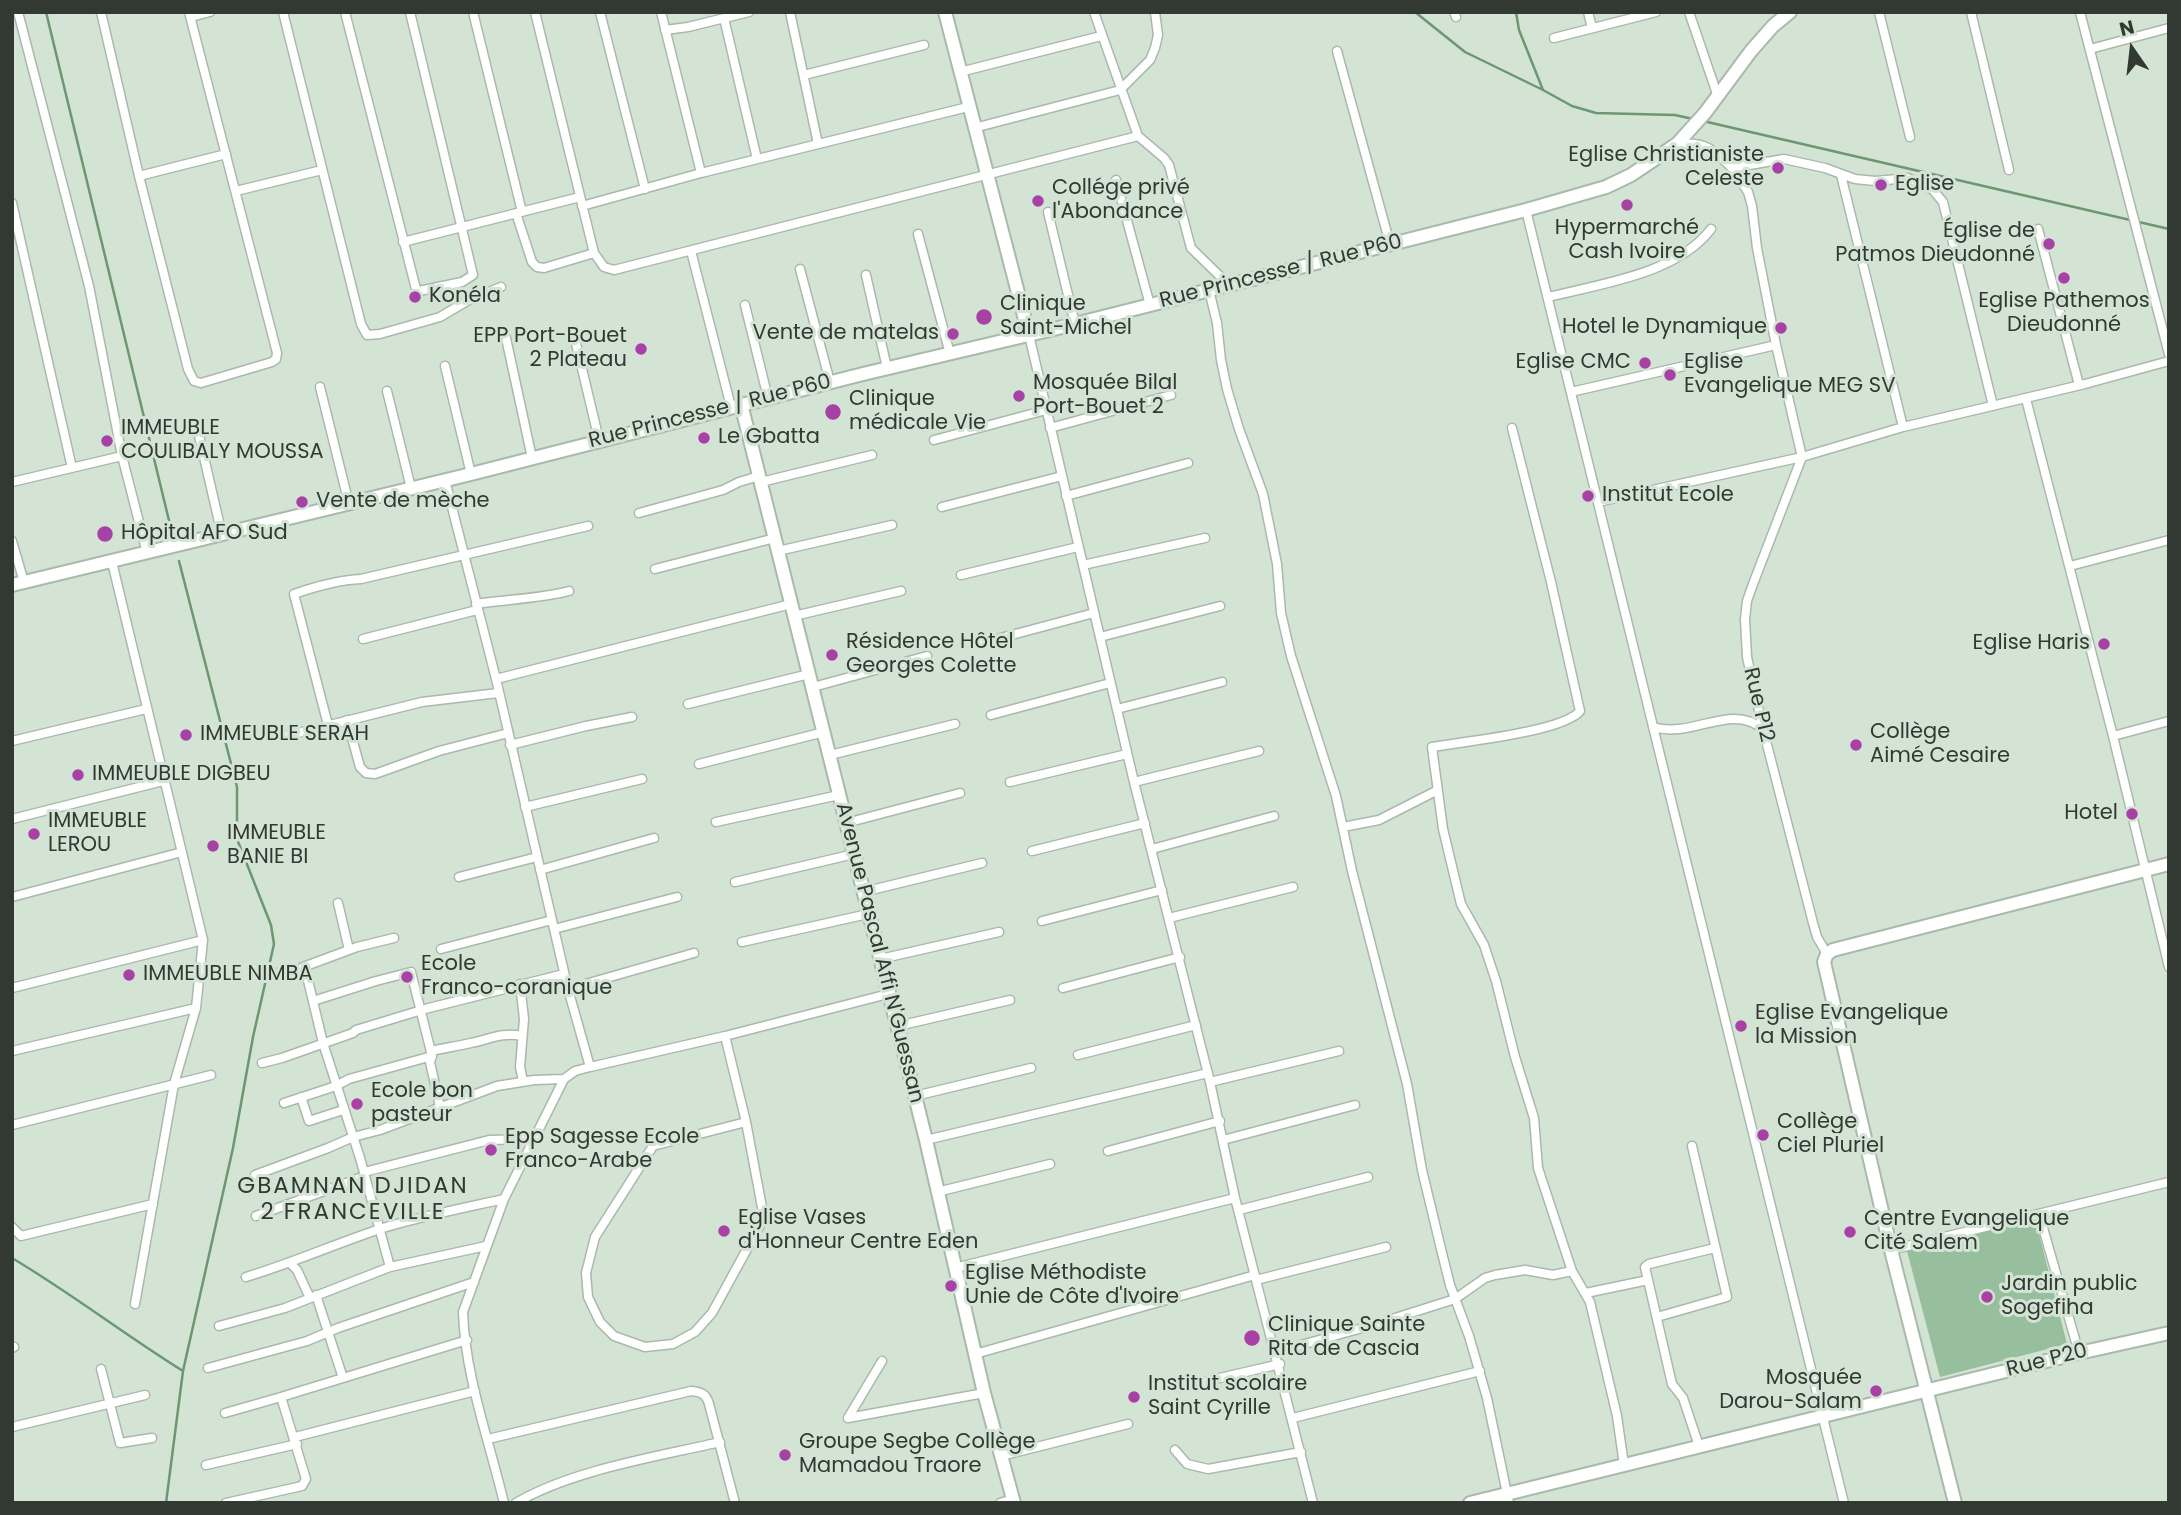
<!DOCTYPE html>
<html>
<head>
<meta charset="utf-8">
<style>
	body { margin:0 }
	#map { position:relative; width:2181px; height:1515px; overflow:hidden; background:#d3e4d5; font-family:Poppins,sans-serif }
	canvas { display:block }
	.frame { position:absolute; inset:0; border:14px solid #323933; pointer-events:none }
	.north { position:absolute; left:2097px; top:14px; width:70px; height:70px; -webkit-text-stroke:5px #d3e4d5; paint-order:stroke; rotate:346deg; font-size:19px; font-weight:700; line-height:28px; text-align:center; color:#323933 }
	.north::after { content:''; display:block; margin:auto; width:24px; height:32px; background:#323933; clip-path:polygon(50% 0,100% 100%,50% 72%,0 100%) }
</style>
</head>
<body>
<div id="map">
<canvas width="2181" height="1515"></canvas>
<div class="frame"></div>
<div class="north">N</div>
</div>
<script>
const ctx = document.querySelector('canvas').getContext('2d');
ctx.lineJoin = 'round';
function paint(path, color) {
  ctx.fillStyle = color;
  ctx.fill(path, 'evenodd');
}
function stroke(path, color, width, dash) {
  ctx.strokeStyle = color;
  ctx.lineWidth = width;
  ctx.lineCap = dash ? 'butt' : 'round';
  ctx.setLineDash(dash || []);
  ctx.stroke(path);
}
function label(font, color, halo, rows, align = 'center') {
  ctx.font = font + ' Poppins,sans-serif';
  ctx.lineWidth = 6;
  ctx.setLineDash([]);
  ctx.textBaseline = 'middle';
  ctx.strokeStyle = halo;
  ctx.fillStyle = color;
  for (const [text, x, y, turn = 0] of rows) {
    ctx.save();
    ctx.translate(x, y);
    ctx.rotate((+turn || 0) * Math.PI / 180);
    ctx.textAlign = isNaN(turn) ? turn : align;
    if (halo) ctx.strokeText(text, 0, 0);
    ctx.fillText(text, 0, 0);
    ctx.restore();
  }
}
const green = new Path2D(`
	M2035 1218 2067 1344 1940 1377 1907 1251Z`);
const stream = new Path2D(`
	M46 12 172 533
	M1415 12 1465 52 1543 90
	M1516 12 1519 30 1543 90 1572 106 1596 113 1675 115 1693 119
	M1703 121 2169 229
	M12 1258C71 1293 125 1335 183 1371
	M166 1503 183 1371 233 1148 253 1037 274 944 271 925 237 839V787L179 561`);
const street = new Path2D(`
	M18 12 89 286 122 456 147 553
	M101 12 139 176 188 369 194 381 201 383 272 362 276 359 277 353 189 12
	M283 12 361 324 367 335 380 334 440 317 467 301 501 287
	M345 12 416 289 419 291 462 282 473 275 410 12
	M473 12 522 212
	M535 12 594 253 604 267 614 270 1138 136
	M600 12 645 189
	M661 12 701 173
	M790 12 818 144
	M1094 12 1138 136 1164 158 1169 165 1191 248 1229 285
	M1454 12 1456 17
	M1588 12 1592 28
	M1689 12 1717 94
	M1879 12 1910 137
	M1971 12 2009 170
	M2080 12 2169 354
	M191 17 210 12
	M724 18 757 159
	M665 30 688 27 749 12
	M1554 38 1656 12
	M2090 49 2169 28
	M1337 51 1390 244
	M960 72 1101 36
	M804 75 924 45
	M974 128 1120 90 1150 60 1155 48 1158 35 1155 12
	M1678 144C1705 141 1714 150 1732 168L1784 159 1825 168 1855 179 1875 181 1908 178 1933 190 1943 202 1993 406
	M1732 168 1748 192 1752 206 1757 248 1776 345 1802 457
	M1841 175 1903 427
	M139 176 226 154
	M1116 180 1150 305
	M236 191 322 170
	M12 203 72 468
	M582 206 701 173 968 107
	M1526 210 1844 1503
	M1048 212 1075 324
	M516 213 532 262 537 267 544 268 594 253
	M2038 229 2079 385
	M918 234 950 354
	M403 242 580 197
	M691 251 731 407
	M800 269 830 382
	M866 275 887 368
	M1209 290 1217 323 1221 360 1227 389 1239 429 1263 494 1277 564 1281 613 1291 656 1336 796 1352 871 1407 1084 1422 1170 1442 1253 1450 1285 1469 1336 1487 1398 1509 1503
	M1548 297C1600 284 1677 274 1711 229
	M745 305 768 398
	M573 331 599 440
	M1029 335 1134 782 1210 1082 1235 1198 1313 1503
	M506 338 532 458
	M445 366 471 474
	M320 387 349 504
	M387 391 411 488
	M1571 392 1776 345
	M2026 399 2113 736 2169 967
	M197 427 222 535
	M1050 428 1171 395
	M1512 428 1551 582 1580 711C1563 732 1460 742 1432 747L1443 829 1461 904 1484 945 1496 981 1515 1057 1534 1118 1538 1168 1572 1271 1590 1302 1617 1416 1624 1465
	M934 440 1046 410
	M1802 457 1753 584 1747 601 1745 619 1747 657 1763 729 1813 923 1817 937 1827 954
	M445 480 496 679 568 989 590 1067
	M12 482 122 456
	M761 482 872 455
	M1066 496 1188 463
	M1598 502 1802 457 1903 427 2085 384 2169 361
	M942 507 1062 476
	M639 513 723 490 739 482 759 476
	M12 541 24 582
	M778 551 892 525
	M112 562 203 940 196 1008 174 1084 135 1304
	M1083 565 1205 538
	M2070 566 2169 540
	M655 569 775 538
	M961 575 1078 547
	M476 604C507 599 539 599 569 591
	M794 616 901 591
	M1100 637 1220 606
	M363 639 477 610
	M978 644 1094 613
	M496 679 791 604
	M813 687 927 656
	M688 704 809 674
	M1117 709 1222 682
	M991 715 1110 683
	M347 720 360 767 366 773 375 774 439 751 508 733
	M328 725 294 594C317 586 338 580 361 579L588 526
	M1653 727C1693 739 1730 702 1763 729
	M2113 736 2169 721
	M282 737 422 702 498 693
	M12 741 146 709
	M510 745 586 726 632 717
	M830 755 955 724
	M699 764 824 732
	M1010 782 1127 754
	M1134 782 1259 751
	M525 807 642 779
	M12 819 163 781
	M716 822 839 795
	M846 823 960 793
	M1343 827 1379 820 1436 791
	M1152 849 1274 816
	M1032 851 1145 823
	M540 870 654 838
	M459 877 537 857
	M735 882 854 854
	M863 892 982 863
	M12 897 182 852
	M338 903 349 950
	M1169 918 1293 887
	M1042 921 1162 890
	M554 929 677 897
	M742 942 868 914
	M441 949 552 920
	M880 959 999 932
	M303 969V967L357 947 394 938
	M273 974 305 968 323 1043 360 1158 390 1267
	M520 984 524 1019 520 1067 523 1081
	M12 988 203 940
	M1063 988 1180 957
	M568 989 694 953
	M313 1001 376 981 411 972 432 1056 430 1062 440 1107
	M898 1026 1010 1000
	M725 1036 746 1122 764 1218 712 1313 695 1332 673 1344 645 1347 614 1336 600 1322 588 1297 586 1273 595 1237 653 1146 746 1122
	M12 1051 196 1008
	M431 1051C444 1048 458 1046 471 1043 490 1039 502 1032 522 1036
	M1078 1055 1196 1025
	M262 1063 282 1058 353 1033 356 1030 425 1009 564 974
	M1210 1082 1339 1051
	M915 1096 1031 1068
	M301 1097 309 1121 343 1110
	M284 1103 336 1086 349 1079 432 1056
	M12 1125 211 1075
	M926 1140 1208 1073
	M1223 1140 1355 1105
	M1108 1151 1220 1121
	M364 1172 489 1140 533 1139
	M255 1175 328 1148 353 1137 380 1130 497 1086 534 1080 564 1079
	M937 1192 1050 1164
	M1239 1210 1368 1177
	M2039 1214 2079 1353
	M256 1216 365 1176
	M12 1227 21 1236 153 1204
	M1891 1250 2169 1182
	M291 1264 297 1270 310 1298
	M955 1268 1235 1198
	M246 1277C293 1263 337 1243 383 1228 423 1216 464 1208 504 1199
	M1256 1280 1386 1247
	M1586 1293 1648 1280
	M316 1295 343 1378
	M1657 1317 1727 1297 1692 1146
	M219 1326 285 1308 390 1267 486 1246
	M12 1348 14 1347
	M1276 1352 1373 1325 1455 1299 1485 1278 1495 1275 1525 1270 1553 1275 1572 1271
	M975 1354 1255 1275
	M208 1368 307 1341 338 1328 474 1282
	M101 1369 120 1443 152 1438
	M1181 1387 1280 1364
	M225 1413 281 1397
	M848 1418 984 1393
	M848 1418 882 1361
	M1293 1418 1480 1371
	M12 1427 145 1395
	M295 1437 475 1391
	M488 1439 691 1391C702 1392 706 1394 709 1404L735 1503
	M1699 1446 1683 1398 1672 1384 1645 1267 1649 1264 1715 1248
	M1175 1450 1187 1464 1208 1469 1301 1452
	M1001 1456 1128 1424
	M206 1465 297 1444
	M226 1503 302 1486 306 1479 281 1397 467 1340
	M504 1503C489 1440 465 1376 463 1312L504 1199 564 1079 575 1071 590 1067 725 1036 888 994
	M516 1503C572 1470 656 1457 720 1442
	M1000 1503 1013 1499`);
const secondary = new Path2D(`
	M945 12 1029 335
	M741 404 926 1140 984 1393 1014 1503
	M12 585 471 474 863 374 1075 324 1526 210 1606 187 1631 175 1677 144 1705 113 1751 51 1773 26 1790 12
	M1470 1503 2079 1353 2169 1333
	M1955 1503 1891 1250 1824 962 1827 954 1833 950 2169 864`);
const markers = [
	[1778,168,7,"#a841a5"],
	[1881,185,7,"#a841a5"],
	[1038,201,7,"#a841a5"],
	[1627,205,7,"#a841a5"],
	[2049,244,7,"#a841a5"],
	[2064,278,7,"#a841a5"],
	[415,297,7,"#a841a5"],
	[984,317,9,"#a841a5"],
	[1781,328,7,"#a841a5"],
	[953,334,7,"#a841a5"],
	[641,349,7,"#a841a5"],
	[1645,363,7,"#a841a5"],
	[1670,375,7,"#a841a5"],
	[1019,396,7,"#a841a5"],
	[833,412,9,"#a841a5"],
	[704,438,7,"#a841a5"],
	[107,441,7,"#a841a5"],
	[1588,496,7,"#a841a5"],
	[302,502,7,"#a841a5"],
	[105,534,9,"#a841a5"],
	[2104,644,7,"#a841a5"],
	[832,655,7,"#a841a5"],
	[186,735,7,"#a841a5"],
	[1856,745,7,"#a841a5"],
	[78,775,7,"#a841a5"],
	[2132,814,7,"#a841a5"],
	[34,834,7,"#a841a5"],
	[213,846,7,"#a841a5"],
	[129,975,7,"#a841a5"],
	[407,977,7,"#a841a5"],
	[1741,1026,7,"#a841a5"],
	[357,1104,7,"#a841a5"],
	[1763,1135,7,"#a841a5"],
	[491,1150,7,"#a841a5"],
	[724,1231,7,"#a841a5"],
	[1850,1232,7,"#a841a5"],
	[951,1286,7,"#a841a5"],
	[1987,1297,7,"#a841a5"],
	[1252,1338,9,"#a841a5"],
	[1876,1391,7,"#a841a5"],
	[1134,1397,7,"#a841a5"],
	[785,1455,7,"#a841a5"]
];
const poiNames = [
	["Eglise Christianiste",1764,156,"right"],
	["Celeste",1764,180,"right"],
	["Eglise",1895,185],
	["Collége privé",1052,189],
	["l'Abondance",1052,213],
	["Hypermarché",1627,229,"center"],
	["Cash Ivoire",1627,253,"center"],
	["Église de",2035,232,"right"],
	["Patmos Dieudonné",2035,256,"right"],
	["Konéla",429,297],
	["Eglise Pathemos",2064,302,"center"],
	["Dieudonné",2064,326,"center"],
	["Clinique",1000,305],
	["Saint-Michel",1000,329],
	["Hotel le Dynamique",1767,328,"right"],
	["Vente de matelas",939,334,"right"],
	["EPP Port-Bouet",627,337,"right"],
	["2 Plateau",627,361,"right"],
	["Eglise CMC",1631,363,"right"],
	["Eglise",1684,363],
	["Evangelique MEG SV",1684,387],
	["Mosquée Bilal",1033,384],
	["Port-Bouet 2",1033,408],
	["Clinique",849,400],
	["médicale Vie",849,424],
	["IMMEUBLE",121,429],
	["COULIBALY MOUSSA",121,453],
	["Le Gbatta",718,438],
	["Institut Ecole",1602,496],
	["Vente de mèche",316,502],
	["Hôpital AFO Sud",121,534],
	["Résidence Hôtel",846,643],
	["Georges Colette",846,667],
	["Eglise Haris",2090,644,"right"],
	["Collège",1870,733],
	["Aimé Cesaire",1870,757],
	["IMMEUBLE SERAH",200,735],
	["IMMEUBLE DIGBEU",92,775],
	["Hotel",2118,814,"right"],
	["IMMEUBLE",48,822],
	["LEROU",48,846],
	["IMMEUBLE",227,834],
	["BANIE BI",227,858],
	["Ecole",421,965],
	["Franco-coranique",421,989],
	["IMMEUBLE NIMBA",143,975],
	["Eglise Evangelique",1755,1014],
	["la Mission",1755,1038],
	["Ecole bon",371,1092],
	["pasteur",371,1116],
	["Collège",1777,1123],
	["Ciel Pluriel",1777,1147],
	["Epp Sagesse Ecole",505,1138],
	["Franco-Arabe",505,1162],
	["Eglise Vases",738,1219],
	["d'Honneur Centre Eden",738,1243],
	["Centre Evangelique",1864,1220],
	["Cité Salem",1864,1244],
	["Eglise Méthodiste",965,1274],
	["Unie de Côte d'Ivoire",965,1298],
	["Jardin public",2001,1285],
	["Sogefiha",2001,1309],
	["Clinique Sainte",1268,1326],
	["Rita de Cascia",1268,1350],
	["Mosquée",1862,1379,"right"],
	["Darou-Salam",1862,1403,"right"],
	["Institut scolaire",1148,1385],
	["Saint Cyrille",1148,1409],
	["Groupe Segbe Collège",799,1443],
	["Mamadou Traore",799,1467]
];
const streetNames = [
	["Rue Princesse / Rue P60",1281,272,-14],
	["Rue Princesse / Rue P60",710,412,-14],
	["Rue P12",1758,705,77],
	["Avenue Pascal Affi N'Guessan",879,953,76],
	["Rue P20",2047,1361,-14]
];
const neighbourhoodNames = [
	["GBAMNAN DJIDAN",353,1187],
	["2 FRANCEVILLE",353,1213]
];
paint(green, '#97bf9d');
stroke(stream, '#6c9773', 2.5);
stroke(street, '#a9b9ab', 11);
stroke(secondary, '#a9b9ab', 16);
stroke(street, '#fff', 8);
stroke(secondary, '#fff', 12);
for (const [x, y, r, color] of markers) {
  const dot = new Path2D();
  dot.arc(x, y, r, 0, 2 * Math.PI);
  ctx.fillStyle = color;
  ctx.fill(dot);
  stroke(dot, '#d3e4d5', 2.5);
}
label('21px', '#323933', '#d3e4d5', poiNames, 'left');
label('21px', '#323933', '#d3e4d5', streetNames);
ctx.letterSpacing = '2px';
label('23px', '#323933', '#d3e4d5', neighbourhoodNames);
ctx.letterSpacing = '0px';
</script>
</body>
</html>
